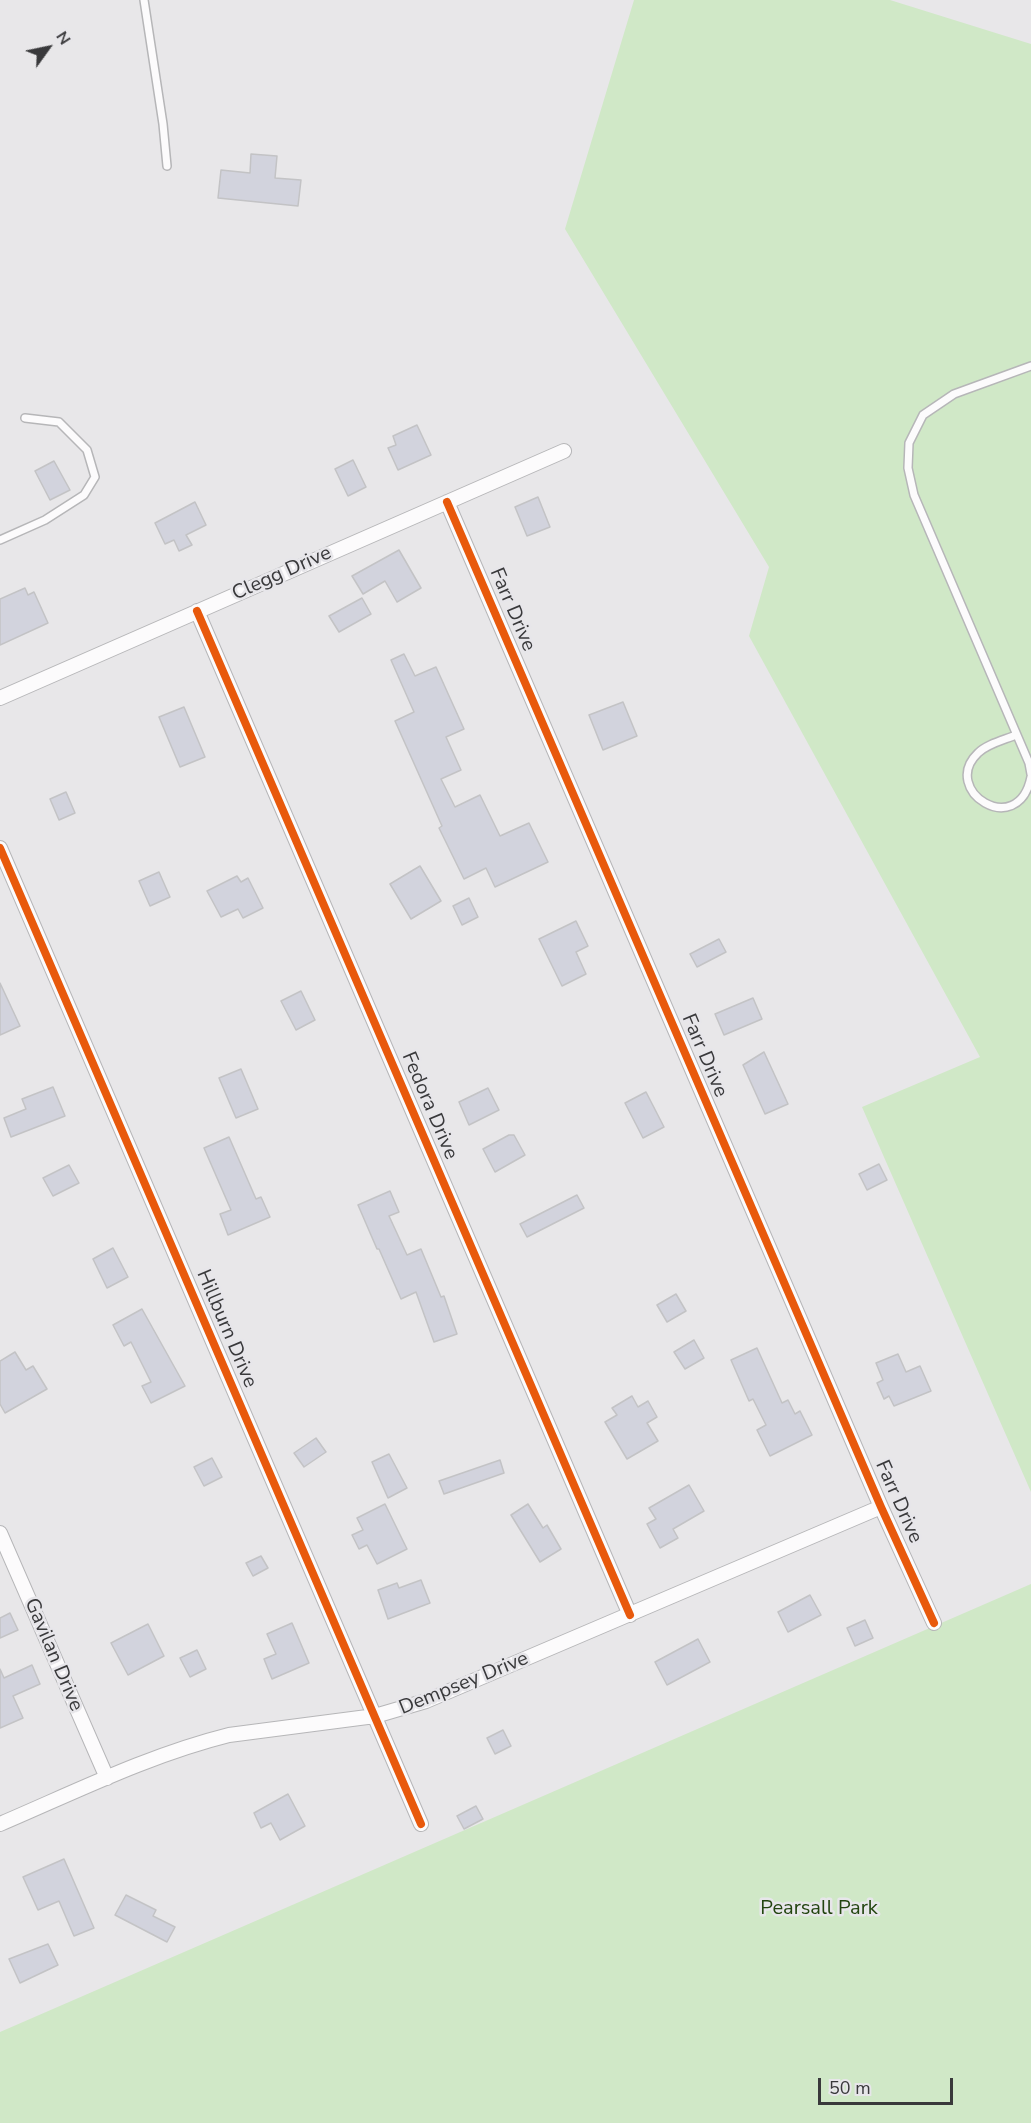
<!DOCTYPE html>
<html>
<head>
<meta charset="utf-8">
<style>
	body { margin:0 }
	#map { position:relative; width:1031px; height:2123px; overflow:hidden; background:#e8e7e9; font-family:"Nunito Sans",sans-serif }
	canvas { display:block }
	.north { position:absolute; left:18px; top:18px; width:60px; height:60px; -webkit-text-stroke:4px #e7e6ea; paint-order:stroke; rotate:57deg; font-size:16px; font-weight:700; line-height:24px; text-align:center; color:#39393b }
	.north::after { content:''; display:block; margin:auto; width:21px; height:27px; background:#39393b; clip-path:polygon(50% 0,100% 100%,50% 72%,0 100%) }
	.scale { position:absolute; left:818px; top:2078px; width:135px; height:27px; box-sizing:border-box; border:3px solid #39393b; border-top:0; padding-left:8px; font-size:18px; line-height:21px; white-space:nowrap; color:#39393b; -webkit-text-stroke:4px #e7e6ea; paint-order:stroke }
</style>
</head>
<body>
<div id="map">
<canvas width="1031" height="2123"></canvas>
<div class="north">N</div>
<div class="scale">50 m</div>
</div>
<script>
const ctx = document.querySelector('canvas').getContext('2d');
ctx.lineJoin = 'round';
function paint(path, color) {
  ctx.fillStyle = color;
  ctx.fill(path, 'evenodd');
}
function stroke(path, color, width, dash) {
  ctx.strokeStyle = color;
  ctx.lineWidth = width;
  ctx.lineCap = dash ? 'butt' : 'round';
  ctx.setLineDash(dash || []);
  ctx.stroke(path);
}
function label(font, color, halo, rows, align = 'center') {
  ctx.font = font + ' "Nunito Sans",sans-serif';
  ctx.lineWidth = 5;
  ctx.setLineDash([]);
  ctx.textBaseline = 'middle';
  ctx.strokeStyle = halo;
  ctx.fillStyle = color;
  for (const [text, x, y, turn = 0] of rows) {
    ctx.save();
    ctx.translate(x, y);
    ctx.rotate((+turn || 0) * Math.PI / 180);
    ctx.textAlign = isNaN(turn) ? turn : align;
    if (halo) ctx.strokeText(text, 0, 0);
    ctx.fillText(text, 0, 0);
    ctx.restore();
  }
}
const green = new Path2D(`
	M634 0H890L1031 44V1492L862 1107 980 1057 749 636 769 567 565 229Z
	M1031 1584V2123H0V2032Z`);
const building = new Path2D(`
	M251 154 277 156 275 178 301 180 298 206 218 198 221 170 250 173Z
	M417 425 431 455 398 470 388 448 396 445 393 436Z
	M353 460 366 487 348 496 335 469Z
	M54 461 70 490 50 500 35 471Z
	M538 497 550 527 527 536 515 507Z
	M195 502 206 525 186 535 192 545 179 551 174 540 165 544 155 523Z
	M399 550 421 588 397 602 385 581 363 594 352 576Z
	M25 588 28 595 34 592 48 623 0 645V599Z
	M362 598 371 614 339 632 329 616Z
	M404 654 415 676 436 667 464 729 446 737 461 770 441 779 455 807 480 795 500 836 529 823 548 862 495 887 486 868 464 879 439 828 442 826 395 721 414 712 391 660Z
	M623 702 637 736 603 750 589 715Z
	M184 707 205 757 180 767 159 717Z
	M66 792 75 813 59 820 50 799Z
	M420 866 441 901 411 919 390 884Z
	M159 872 170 897 150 906 139 881Z
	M237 876 241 882 248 878 263 908 243 918 238 909 221 917 207 891Z
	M469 898 478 917 462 925 453 906Z
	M576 921 588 946 576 952 586 974 562 986 539 939Z
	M719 939 726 952 697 967 690 954Z
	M0 983 20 1026 0 1035Z
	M301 991 315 1020 296 1030 281 1001Z
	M753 998 762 1019 724 1035 715 1014Z
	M764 1052 788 1104 765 1114 743 1065Z
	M241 1069 258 1109 236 1118 219 1078Z
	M53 1087 65 1116 11 1137 4 1118 26 1109 22 1099Z
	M488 1088 499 1110 469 1125 459 1102Z
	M646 1092 664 1127 643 1138 625 1103Z
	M509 1135H514L525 1155 495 1172 483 1149Z
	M229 1137 256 1199 261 1197 270 1217 228 1235 220 1214 231 1210 204 1148Z
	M879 1164 887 1180 867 1190 859 1174Z
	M69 1165 79 1183 53 1196 43 1178Z
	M390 1191 399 1212 389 1216 407 1255 421 1249 441 1297 444 1296 457 1334 434 1342 416 1292 401 1299 379 1249H377L358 1205Z
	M577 1195 584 1208 527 1237 520 1224Z
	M113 1248 128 1277 107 1288 93 1259Z
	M676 1294 686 1311 667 1322 657 1305Z
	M142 1309 185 1386 151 1403 142 1386 151 1382 131 1342 124 1346 113 1325Z
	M694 1340 704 1358 685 1369 674 1352Z
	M757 1348 782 1403 788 1400 795 1414 800 1411 812 1435 770 1456 757 1430 766 1425 753 1399 749 1401 731 1360Z
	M15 1352 26 1370 33 1366 47 1389 5 1413 0 1404V1361Z
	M898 1354 906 1372 920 1366 931 1391 894 1406 889 1396 884 1399 877 1383 883 1380 876 1363Z
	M632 1396 638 1407 648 1401 657 1417 647 1423 658 1441 627 1459 605 1422 617 1415 612 1408Z
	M316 1438 326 1452 304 1467 294 1453Z
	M389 1454 407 1488 388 1498 372 1462Z
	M212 1458 222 1477 204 1486 194 1467Z
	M500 1460 504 1473 444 1494 439 1481Z
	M689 1485 704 1511 673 1529 678 1538 660 1548 647 1524 656 1519 649 1508Z
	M385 1504 407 1549 377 1564 367 1545 359 1549 352 1535 363 1530 357 1518Z
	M528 1504 543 1528 547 1525 561 1549 540 1562 511 1515Z
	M261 1556 268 1568 253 1576 246 1563Z
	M421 1580 430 1603 388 1619 378 1590 397 1583 399 1588Z
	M810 1595 821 1615 788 1632 778 1612Z
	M10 1613 18 1630 0 1638V1618Z
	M865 1620 873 1638 855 1646 847 1628Z
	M292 1623 309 1663 272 1679 264 1659 276 1654 267 1634Z
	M148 1624 164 1656 128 1675 111 1643Z
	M698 1639 710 1662 667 1685 655 1662Z
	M197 1650 206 1669 190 1677 180 1658Z
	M32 1665 40 1684 13 1696 23 1718 0 1728V1669L4 1678Z
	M503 1730 511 1746 495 1754 487 1738Z
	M288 1794 305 1826 280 1840 271 1823 261 1828 254 1813Z
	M476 1806 483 1819 464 1829 457 1816Z
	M64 1859 94 1928 74 1936 59 1901 38 1910 23 1877Z
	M126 1895 156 1910 153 1916 175 1927 167 1942 115 1915Z
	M48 1944 58 1965 20 1983 9 1959Z`);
const lane = new Path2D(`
	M144 0 163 124 167 166
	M1031 366 954 394 923 415 909 443 908 468 914 495 1029 763 1031 774
	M0 540 45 520 84 495 95 477 87 450 59 422 25 418
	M1016 735C1004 740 987 744 978 753 939 790 1018 841 1031 777`);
const street = new Path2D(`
	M447 502 881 1507 934 1623
	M197 611 630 1615
	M0 698 564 451
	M0 848 421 1824
	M0 1533 107 1778
	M0 1824C75 1792 149 1755 229 1735L375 1716 426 1701 881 1507`);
const cycleway = new Path2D(`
	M447 502 881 1507 934 1623
	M197 611 630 1615
	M0 848 421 1824`);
const streetNames = [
	["Clegg Drive",282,574,-24],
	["Farr Drive",512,610,67],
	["Farr Drive",704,1056,67],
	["Fedora Drive",429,1106,67],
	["Hillburn Drive",226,1329,67],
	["Farr Drive",898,1502,66],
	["Gavilan Drive",53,1655,67],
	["Dempsey Drive",464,1684,-22]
];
const parkNames = [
	["Pearsall Park",819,1909]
];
paint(green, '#d0e8c7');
paint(building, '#d2d3dd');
stroke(building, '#c3c3c5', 1.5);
stroke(lane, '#b6b6b8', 10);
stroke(street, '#b6b6b8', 16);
stroke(lane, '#fcfbfc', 7);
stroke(street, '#fcfbfc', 14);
stroke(cycleway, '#e8590c', 8);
label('20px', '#39393b', '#e7e6ea', streetNames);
label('20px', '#22440f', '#e7e6ea', parkNames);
</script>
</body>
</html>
